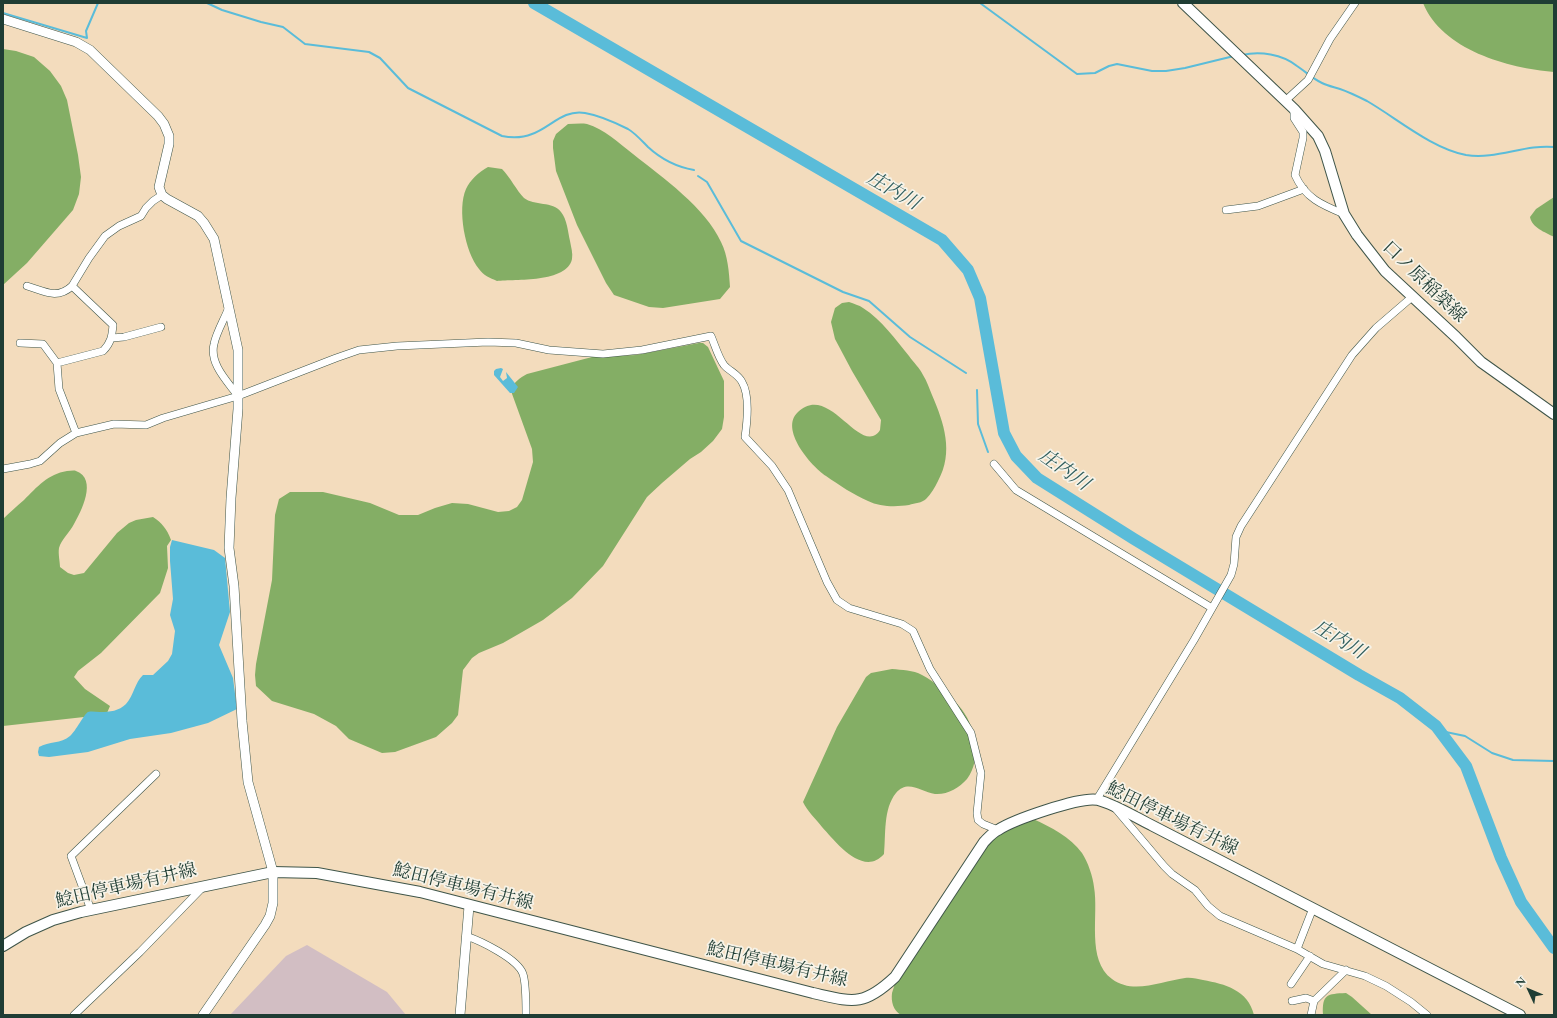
<!DOCTYPE html>
<html>
<head>
<meta charset="utf-8">
<style>
	body { margin:0 }
	#map { position:relative; width:1557px; height:1018px; overflow:hidden; background:#f3dcbd; font-family:"EB Garamond",serif }
	canvas { display:block }
	.frame { position:absolute; inset:0; border:4px solid #1f3d34; pointer-events:none }
	.north { position:absolute; left:1509px; top:970px; width:40px; height:40px; -webkit-text-stroke:3px #f7f3e8; paint-order:stroke; rotate:314deg; font-size:11px; font-weight:700; line-height:16px; text-align:center; color:#1f3d34 }
	.north::after { content:''; display:block; margin:auto; width:14px; height:18px; background:#1f3d34; clip-path:polygon(50% 0,100% 100%,50% 72%,0 100%) }
</style>
</head>
<body>
<div id="map">
<canvas width="1557" height="1018"></canvas>
<div class="frame"></div>
<div class="north">N</div>
</div>
<script>
const ctx = document.querySelector('canvas').getContext('2d');
ctx.lineJoin = 'round';
function paint(path, color) {
  ctx.fillStyle = color;
  ctx.fill(path, 'evenodd');
}
function stroke(path, color, width, dash) {
  ctx.strokeStyle = color;
  ctx.lineWidth = width;
  ctx.lineCap = dash ? 'butt' : 'round';
  ctx.setLineDash(dash || []);
  ctx.stroke(path);
}
function label(font, color, halo, rows, align = 'center') {
  ctx.font = font + ' "EB Garamond","Noto Serif JP",serif';
  ctx.lineWidth = 3.5;
  ctx.setLineDash([]);
  ctx.textBaseline = 'middle';
  ctx.strokeStyle = halo;
  ctx.fillStyle = color;
  for (const [text, x, y, turn = 0] of rows) {
    ctx.save();
    ctx.translate(x, y);
    ctx.rotate((+turn || 0) * Math.PI / 180);
    ctx.textAlign = isNaN(turn) ? turn : align;
    if (halo) ctx.strokeText(text, 0, 0);
    ctx.fillText(text, 0, 0);
    ctx.restore();
  }
}
const industrial = new Path2D(`
	M307 945 387 992 406 1015H230L286 956Z`);
const forest = new Path2D(`
	M1423 3H1554V72C1508 68 1442 50 1423 3Z
	M3 49 16 51 34 57 50 71 61 86 67 100 78 155 81 177 79 194 73 210 27 263 3 285V140L4 139 3 134Z
	M568 124C574 124 581 123 587 124 604 129 619 143 633 154 662 177 706 208 721 242 728 256 729 272 730 287L720 299 663 308 649 307 614 295 606 283 577 225 556 171 553 148V141L556 134Z
	M488 167 502 169C510 177 517 191 524 198 534 206 553 201 561 212 567 219 568 232 570 241 571 247 573 253 572 259 567 283 515 279 497 281 490 278 483 275 479 269 465 252 457 209 466 189 470 180 479 172 488 167Z
	M1554 197V237C1545 232 1532 228 1530 217L1536 209Z
	M849 302C854 304 859 305 863 308 882 320 895 339 909 356 913 362 920 368 923 375 927 381 929 388 932 395 944 423 954 452 938 481 935 487 931 494 926 499 922 503 915 503 909 505 896 507 880 507 868 501 854 495 839 485 826 476 811 466 779 429 798 412 826 385 853 442 873 436 876 435 879 432 880 430L881 420 852 371 835 339 831 322 835 308 842 303Z
	M699 343H703L708 347 724 381V417L722 429 713 441 701 452 690 459 662 483 647 497 603 566 572 598 543 620 503 643 479 653 472 658 463 670 458 715 452 723 436 737 395 752 382 753 349 739 336 726 314 714 272 701 256 686 255 675 256 664 272 580 275 515 279 499 290 492H323L370 503 399 515H418L435 508 452 503 468 504 498 512 509 511 517 507 522 500 533 462 532 449 511 391C513 382 520 378 527 374L592 357 636 355Z
	M67 471C70 471 74 470 76 471 98 479 81 512 74 524 70 532 61 540 59 548 58 554 60 562 60 567L68 573 74 575 84 573 117 533 129 523 136 520 153 517C162 523 167 529 171 540L167 546 168 568 160 593 101 653 78 671 74 677 85 689 110 706 107 713 102 715 3 726V519C10 512 17 506 24 500 37 487 48 474 67 471Z
	M892 669C902 670 913 670 922 675 935 682 949 694 959 706 975 724 983 758 967 779 959 788 947 795 935 794 921 792 908 779 896 793 883 809 886 835 884 854 863 878 835 841 822 827 816 819 807 811 803 802L837 727 866 677 871 673Z
	M1033 819C1051 827 1070 837 1082 853 1088 862 1093 877 1094 887 1099 915 1086 960 1112 979 1133 995 1162 981 1185 978 1191 977 1197 979 1203 980 1225 984 1248 990 1254 1015H901C893 1010 891 1002 892 993L904 955 984 848 1004 828Z
	M1346 993 1352 997 1372 1015H1323C1322 994 1327 994 1346 993Z`);
const water = new Path2D(`
	M501 368 503 369 500 377 503 381 507 378 506 372 518 387 514 393H510L494 375V371L496 369Z
	M172 540 214 550 225 558 230 612 219 645 233 678 237 709 208 723 171 733 130 739 88 752 49 757 39 756 38 752 39 747C49 741 61 744 70 736 76 731 84 714 88 712 92 711 96 712 100 712 110 712 119 711 126 704 134 695 135 682 143 675H153L168 661 172 654 175 631 170 615 173 599 170 561V547Z`);
const stream = new Path2D(`
	M207 3 222 10 261 22 283 27 305 44 369 52 380 58 408 88 502 136C512 138 522 138 532 134 550 128 563 109 585 113 597 115 616 123 628 129 635 133 642 141 648 147 661 159 677 167 694 170
	M980 3 1077 74 1095 73 1109 66 1117 64 1152 71H1166L1185 68 1234 56
	M3 13 87 38 86 31 98 3
	M1242 55C1260 51 1282 54 1297 66 1306 72 1313 79 1322 83 1328 86 1334 87 1340 89 1349 92 1359 97 1367 101 1398 119 1431 148 1466 155 1496 160 1525 144 1554 147
	M698 176 707 182 741 241 843 292 869 301 910 337 966 373
	M977 390 978 424 988 452
	M1441 731 1465 736 1492 753 1513 760 1554 761`);
const river = new Path2D(`
	M534 3 942 240 968 270 980 298 1004 433 1016 456 1037 478 1134 539 1359 675 1400 698 1436 726 1466 766 1501 858 1521 902 1554 948`);
const minor = new Path2D(`
	M1285 101 1308 80 1330 39 1355 3
	M1294 109V118L1303 132V138L1295 175C1305 198 1322 205 1344 214
	M1226 210 1258 206 1304 189
	M27 286C44 291 57 300 72 286
	M229 307C225 318 216 333 214 344 209 364 228 382 238 396
	M112 338 124 337 161 327
	M20 343 43 344 57 363
	M76 433 59 389 57 363 103 351C111 343 112 336 113 325L72 286 89 258 105 236 119 226 141 216 146 208 153 201 162 195
	M994 464 1016 490 1212 608
	M3 469 30 464 40 461 60 443 76 433 114 424 146 425 163 418 238 396 336 358 359 350 397 346 488 342 516 343 549 350 603 354 642 350 711 336C715 345 718 357 724 365 729 371 738 374 742 382 750 395 747 423 745 437L772 466 788 490 827 582 837 600 849 608 902 624 913 631 930 669 971 733 981 773 977 813 978 820 983 824 998 830
	M1097 799 1194 640 1231 575 1234 564 1236 537 1241 526 1352 355 1376 328 1412 297
	M1115 808 1164 866 1172 874 1195 890 1208 906 1220 916 1297 949 1323 964 1365 976 1386 986 1411 1002 1427 1015
	M91 910 71 856 156 774
	M466 936C481 941 518 959 523 974 526 983 526 1005 526 1015
	M1297 949 1313 908
	M1291 984 1310 956
	M1292 1001 1306 998 1314 1001
	M74 1015 140 952 203 887
	M1311 1015 1314 1001 1346 970`);
const tertiary = new Path2D(`
	M3 19 76 42 90 50 158 116 164 124 169 136V144L159 187 162 195 167 199 198 216 204 223 214 239 238 350V409L231 498 229 548 234 586 242 721 248 782 273 872V903L270 916 265 925 203 1015
	M460 1015 469 906`);
const secondary = new Path2D(`
	M1183 3 1294 109 1318 136 1325 151 1344 214 1357 235 1385 271 1456 337 1481 362 1554 414
	M3 946 26 932 53 920 81 912 273 872 317 873 420 892 813 993C853 1002 863 1007 895 977L984 842C988 838 992 833 998 830 1013 820 1081 796 1098 800 1114 804 1137 818 1153 826L1520 1015`);
const streetNames = [
	["口ノ原稲築線",1424,282,44],
	["鯰田停車場有井線",1172,819,26],
	["鯰田停車場有井線",126,886,-13],
	["鯰田停車場有井線",463,887,14],
	["鯰田停車場有井線",777,965,13]
];
const waterNames = [
	["庄内川",893,191,30],
	["庄内川",1064,470,35],
	["庄内川",1339,640,31]
];
paint(industrial, '#d2bec3');
paint(forest, '#84ae65');
paint(water, '#5abcd9');
stroke(stream, '#5abcd9', 2);
stroke(river, '#5abcd9', 12);
stroke(minor, '#3f5549', 8);
stroke(tertiary, '#3f5549', 10);
stroke(secondary, '#3f5549', 12);
stroke(minor, '#fff', 7);
stroke(tertiary, '#fff', 9);
stroke(secondary, '#fff', 10);
label('18px', '#1f3d34', '#f7f3e8', streetNames);
label('italic 19px', '#2e5d5d', '#f7f3e8', waterNames);
</script>
</body>
</html>
